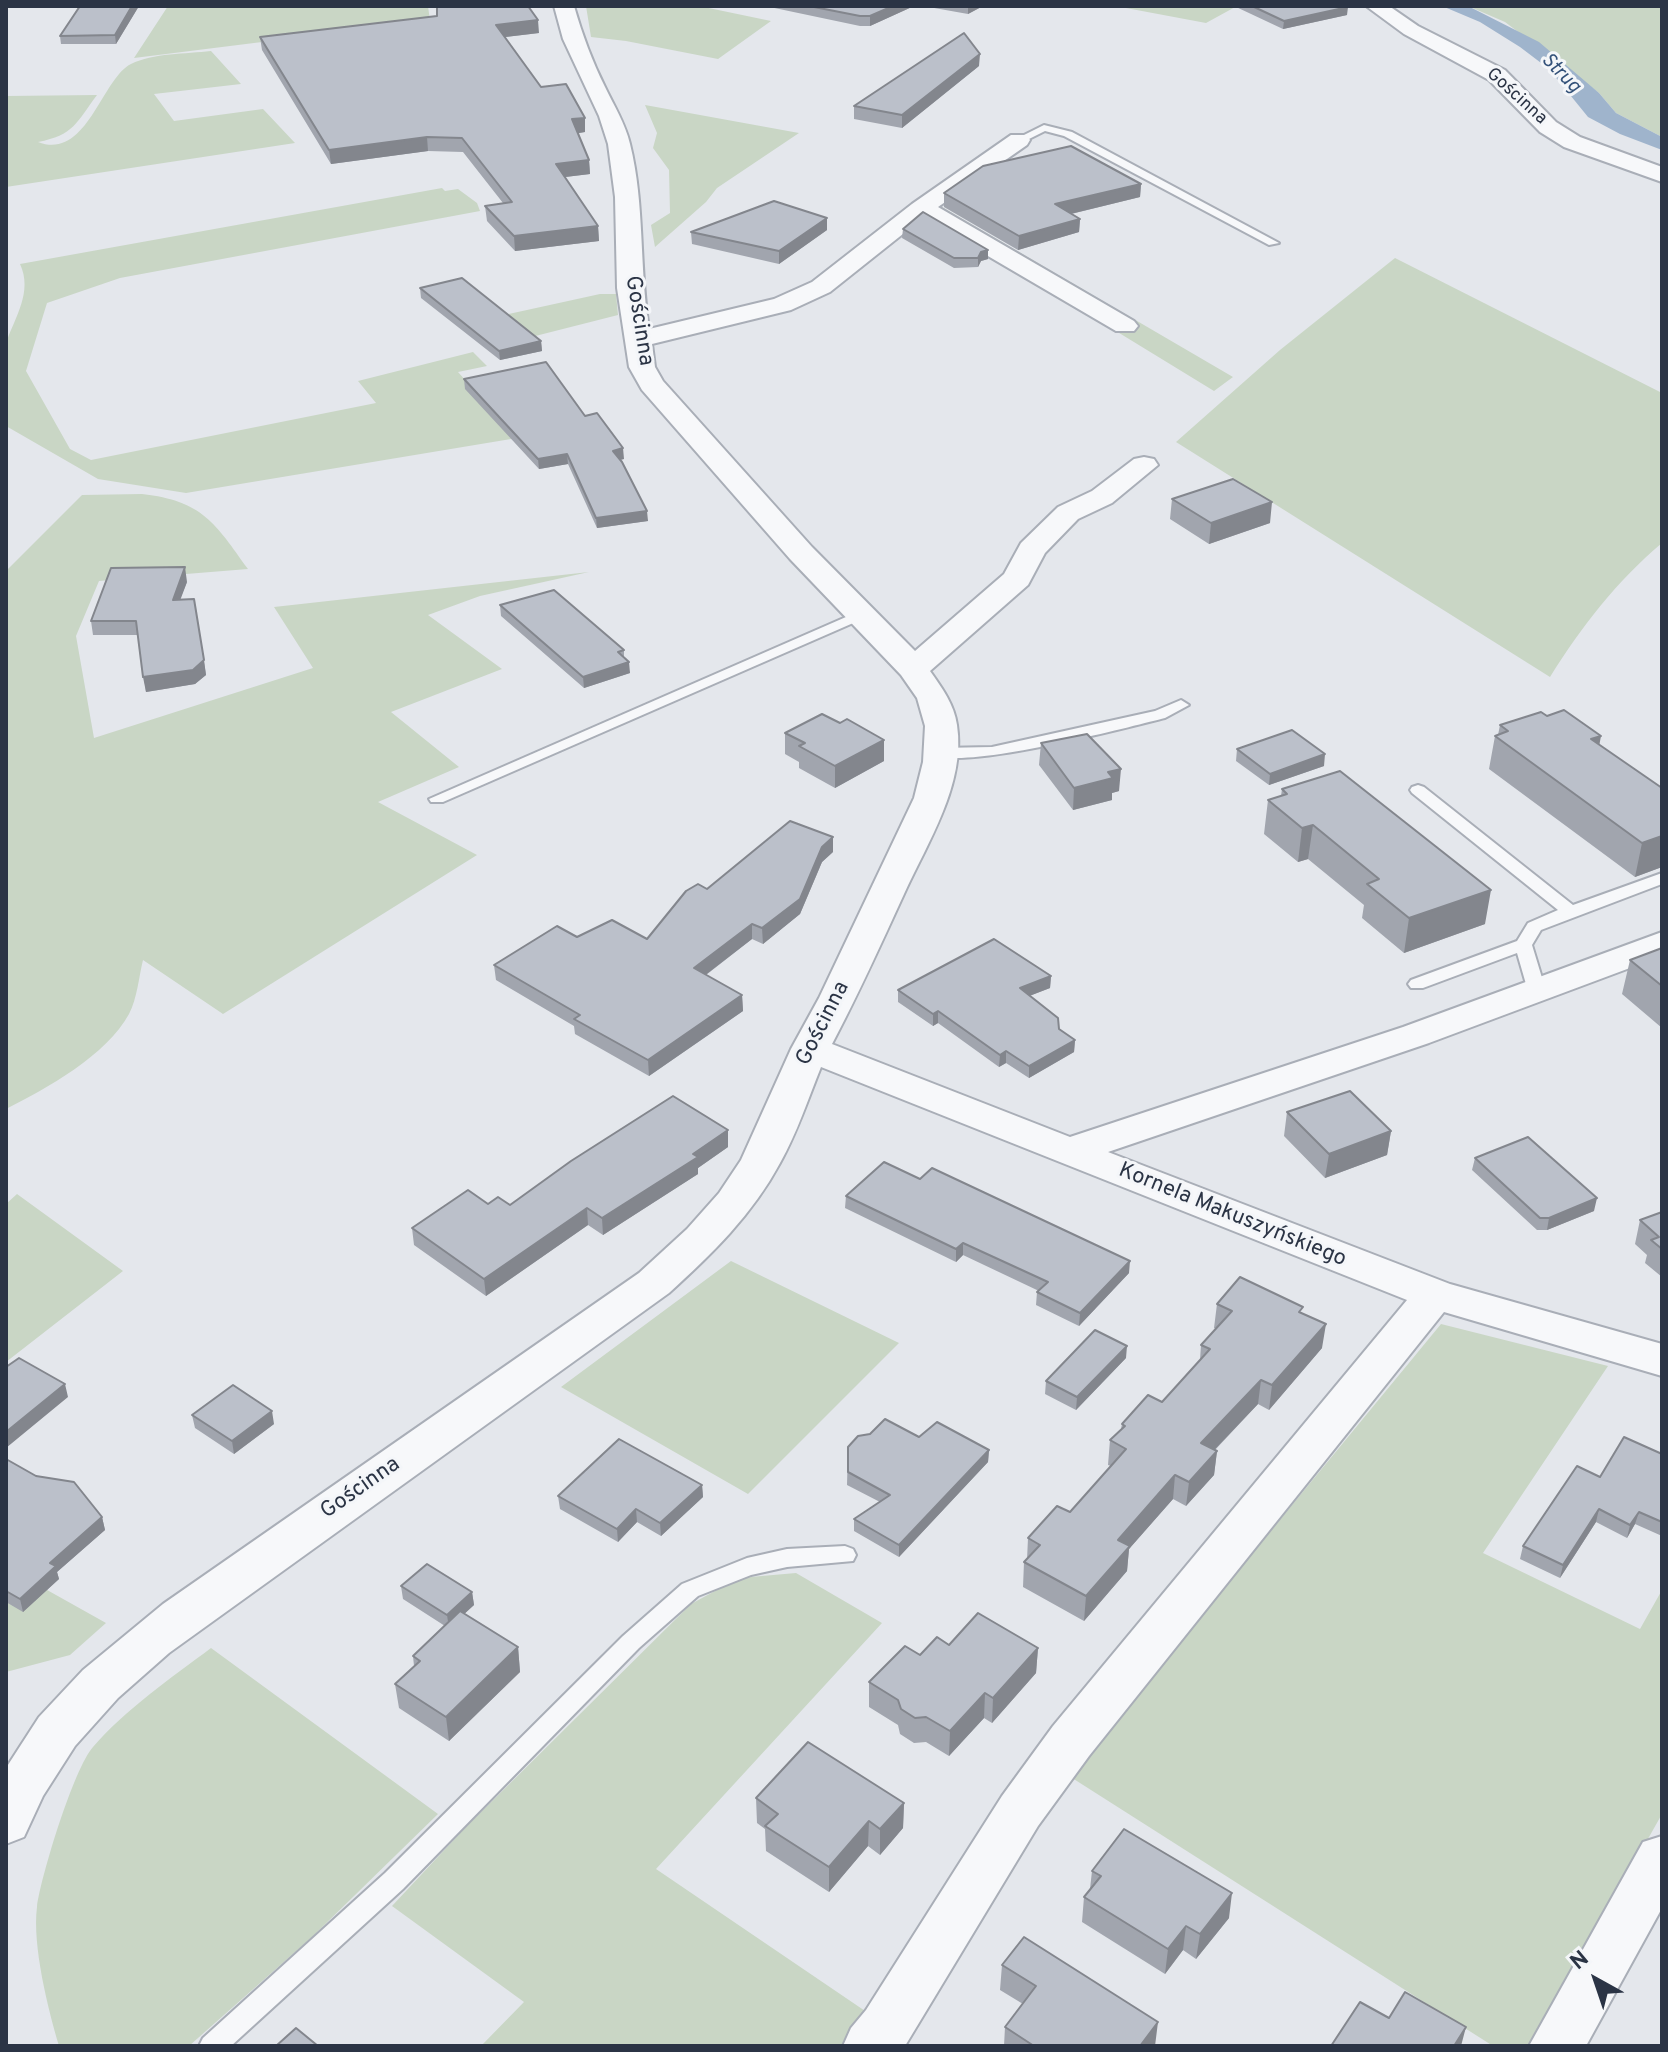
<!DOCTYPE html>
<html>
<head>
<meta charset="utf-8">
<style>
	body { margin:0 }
	#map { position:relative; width:1668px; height:2052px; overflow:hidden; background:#e4e7ec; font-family:Overpass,sans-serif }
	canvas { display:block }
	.frame { position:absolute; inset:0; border:8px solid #2b3445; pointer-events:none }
	.north { position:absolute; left:1556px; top:1940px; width:80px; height:80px; -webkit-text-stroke:6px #f4f6f9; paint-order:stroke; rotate:320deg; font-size:22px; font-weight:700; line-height:32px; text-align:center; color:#2b3445 }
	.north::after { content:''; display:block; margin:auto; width:28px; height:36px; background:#2b3445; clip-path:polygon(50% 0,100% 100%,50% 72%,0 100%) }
</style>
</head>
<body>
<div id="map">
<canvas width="1668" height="2052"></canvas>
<div class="frame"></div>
<div class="north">N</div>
</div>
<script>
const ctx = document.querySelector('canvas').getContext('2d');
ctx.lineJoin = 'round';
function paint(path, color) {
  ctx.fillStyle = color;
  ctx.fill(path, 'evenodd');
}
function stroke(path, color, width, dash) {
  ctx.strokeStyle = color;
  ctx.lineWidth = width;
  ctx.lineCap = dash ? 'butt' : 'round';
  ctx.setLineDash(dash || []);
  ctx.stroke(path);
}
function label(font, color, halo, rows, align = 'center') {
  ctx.font = font + ' Overpass,sans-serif';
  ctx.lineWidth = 6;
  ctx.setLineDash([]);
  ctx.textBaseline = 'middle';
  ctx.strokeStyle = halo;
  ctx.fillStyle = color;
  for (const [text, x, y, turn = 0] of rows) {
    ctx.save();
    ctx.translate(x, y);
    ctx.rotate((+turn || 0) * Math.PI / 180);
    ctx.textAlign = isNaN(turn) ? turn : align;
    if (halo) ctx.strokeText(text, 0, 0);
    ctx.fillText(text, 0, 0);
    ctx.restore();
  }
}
const green = new Path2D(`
	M168 6H428L430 21 134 58Z
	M586 6H699L771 21 718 59 626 41 591 37Z
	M1131 6H1237L1206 23 1126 8Z
	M1468 6H1662V137L1616 113 1599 93 1505 22Z
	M211 51 241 84 154 94 174 121 263 109 295 143 6 187V96L97 95C76 123 74 135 38 142 87 161 102 78 131 64 153 53 186 54 211 51Z
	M645 105 799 133 717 188 706 202 655 247 651 225 670 213 669 170 653 148 657 133Z
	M442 188 445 191 458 189 477 203 480 211 120 278 47 303 26 371 70 449 91 460 376 403 358 381 473 352 487 366 458 372 517 438 186 493 98 479 6 426C6 411 2 352 6 343 15 317 33 292 20 264Z
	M935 203 1233 377 1214 391 941 224Z
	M1395 258 1662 393V543C1616 582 1582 626 1550 677L1176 442 1280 350Z
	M600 294H616L618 315 492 347 463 324Z
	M142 494C203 501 215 523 248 569L99 581 76 636 94 738 313 668 274 607 589 572 480 596 428 615 502 669 391 712 459 767 378 802 477 855 223 1014 143 960C139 976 137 999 129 1014 107 1055 46 1089 6 1109V571L82 495Z
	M17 1194 123 1271 6 1362V1204Z
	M731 1261 899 1343 748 1494 561 1387Z
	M1441 1324 1608 1366 1483 1553 1640 1629 1662 1590V1814L1531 2046H1493L1069 1776Z
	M6 1567 106 1623 70 1655 6 1672Z
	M796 1573 882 1623 656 1869 871 2015 845 2046H481L524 2002 392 1906 463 1830 691 1604 739 1578Z
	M211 1648 438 1814 312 1937 189 2046H59C48 2009 32 1945 37 1907 41 1876 74 1768 93 1747 126 1709 171 1678 211 1648Z`);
const water = new Path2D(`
	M1442 6H1468L1539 42 1599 93 1616 113 1662 137V150L1620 134 1588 117 1549 69 1520 47 1480 22Z`);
const lane = new Path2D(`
	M1044 125 1072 132 1279 243 1269 245 1064 136 1045 131 1023 142 1014 140Z
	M862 610 867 611V617L443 802H431L429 799Z
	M1181 700 1189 705 1165 718C1129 727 955 773 932 753L940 748 992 747 1155 711Z
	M1418 785 1424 787 1573 905 1662 873V884L1541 930 1532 945 1546 991 1543 995 1537 996 1528 991 1517 953 1423 988H1411L1408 984 1411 980 1517 941 1528 923 1558 910 1412 793 1410 790 1412 787Z
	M845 1546 853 1549 856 1555 853 1561 787 1567 751 1575 698 1596 639 1648 403 1889 231 2046H199L203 2038 385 1873 623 1636 682 1584 747 1558 787 1549Z`);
const street = new Path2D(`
	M554 6H574C582 34 592 61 605 87 614 106 625 123 630 144 645 204 639 267 649 329L774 299 812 282 912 204 1011 135H1027L1030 140 1027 145 938 207 1134 321 1138 326 1134 331H1116L923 218 830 292 791 310 652 344 655 367 663 381 812 547 915 651 1004 574 1021 543 1058 507 1092 491 1134 459 1144 457 1154 459 1158 465 1112 503 1078 519 1045 553 1028 585 930 671C942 688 954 704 957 725 966 784 927 843 904 894 881 944 858 995 832 1044L1070 1137 1403 1027 1662 932V956L1429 1043 1108 1152 1450 1284 1662 1344V1376L1444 1312 1089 1756 1038 1826 905 2046H843L851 2028 866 2010 1002 1796 1053 1726 1407 1300 821 1067C808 1099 797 1133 780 1163 752 1215 712 1254 669 1293L169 1653 118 1698 75 1746 43 1796 24 1837 6 1844V1768L39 1717 83 1670 163 1604 639 1273 687 1229 719 1193 741 1160 791 1049 819 998 914 798 923 762 925 726 917 698 901 675 790 559 642 390 629 367 617 288 615 197 608 144 599 116 563 39Z
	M1366 6H1389L1418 26 1505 70 1556 122 1580 137 1662 167V182L1564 147 1540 132 1489 80 1404 34Z
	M1662 1836V1908L1586 2046H1529L1643 1842Z`);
const wall = new Path2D(`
	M80 6H139L116 44H61L60 36Z
	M765 6H914L870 26H860Z
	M923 6H983L968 14Z
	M1234 6H1347V15L1283 29Z
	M539 33 505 37 541 87 585 118V132L578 133 589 160 590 174 565 177 598 226 599 241 515 251 487 221 485 206 503 203 463 152 428 151 331 164 262 50 260 37Z
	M979 66 902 128 854 119V106Z
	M1141 184 1140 197 1071 214 1080 219 1079 232 1018 250 944 207V193Z
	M827 218V230L779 264 692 244 691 232Z
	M903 229 988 259 981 261 978 267 954 268 902 238Z
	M420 288 541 341 542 351 500 360 421 298Z
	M464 379 624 459 620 460 648 521 597 528 568 464 539 469 465 389Z
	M1172 499 1270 523 1209 544 1170 519Z
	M187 582 180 599H194L206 675 195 684 146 692 138 635H93L91 621Z
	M500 605 624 650V658L630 673 584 688 501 616Z
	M1547 716 1599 744 1662 789V867L1635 877 1489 769 1495 736 1498 735 1500 725Z
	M785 733 884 761 835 788 799 768V762L785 754Z
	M1041 743 1119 791 1112 793V800L1073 810 1039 765Z
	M1237 749 1324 766 1269 785 1236 761Z
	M1282 789 1485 924 1404 953 1362 918 1364 905 1308 859 1298 862 1264 834 1268 800 1281 796Z
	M833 852 822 862 800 914 763 944 752 939 706 975 742 995 743 1011 649 1076 575 1034 574 1026 496 980 494 965 577 937 647 939 707 889Z
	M1662 948V1028L1622 994 1630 960Z
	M1051 976 1050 988 1029 996 1059 1029 1075 1040 1074 1052 1029 1078 1006 1063 999 1067 938 1023 933 1026 898 1002V990Z
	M1287 1112 1391 1131 1387 1155 1325 1178 1284 1136Z
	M728 1130V1147L698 1168V1174L603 1235 588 1225 486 1296 414 1245 412 1228 488 1204 510 1205Z
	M1475 1158 1594 1211 1547 1230H1537L1472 1170Z
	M920 1179 1129 1273 1079 1326 1036 1305 1037 1292 1039 1291 963 1255 956 1262 845 1208 846 1196Z
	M1662 1212V1277L1645 1263 1647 1255 1635 1244 1640 1220Z
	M1217 1304 1302 1313 1322 1348 1269 1410 1258 1404 1215 1450 1217 1451 1214 1475 1186 1506 1173 1499 1129 1549 1127 1571 1084 1621 1023 1587 1024 1562 1027 1560 1028 1538 1070 1512 1111 1466 1108 1465 1110 1440 1121 1429 1122 1424 1162 1402 1200 1360 1201 1345 1216 1329 1214 1328Z
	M1126 1358 1076 1410 1045 1394 1046 1381Z
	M192 1415 274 1424 234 1454 195 1428Z
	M919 1437 989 1450 988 1462 899 1557 854 1531V1519L880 1502 847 1485 848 1447Z
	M1662 1454V1536L1635 1524 1627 1538 1596 1522 1560 1578 1520 1559 1523 1546 1600 1477Z
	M6 1459 102 1517 105 1530 57 1572 59 1579 23 1612 6 1602Z
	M702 1485 703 1497 661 1536 637 1522 618 1542 560 1509 558 1496Z
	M401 1586 472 1592 474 1605 464 1614 518 1647 520 1672 449 1741 399 1708 395 1684 414 1666 413 1656 445 1626 403 1599Z
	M949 1645 1038 1648 1036 1673 992 1723 984 1718 949 1756 926 1742 914 1743 900 1734 898 1725 869 1707V1682L920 1655Z
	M756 1798 904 1803 903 1828 880 1855 868 1846 829 1892 766 1851 765 1829 757 1823Z
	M1092 1871 1229 1918 1196 1959 1183 1950 1165 1974 1082 1922 1084 1897 1090 1889Z
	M1002 1965 1155 2046H1004L1005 2027 1023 2004 1000 1990Z`);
const shadedWall = new Path2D(`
	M132 6H139L116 44 115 35Z
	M893 6H914L870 26V16Z
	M968 6H983L968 14Z
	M1348 7 1347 15 1283 29 1284 21Z
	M538 20 539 33 497 38 496 25Z
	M980 54 979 66 902 128V115Z
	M585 118V132L573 134 572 119Z
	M427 137 428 151 331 164 329 150Z
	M589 160 590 174 557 178 556 164Z
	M1141 184 1140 197 1054 218 1055 204Z
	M827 218V230L779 264V251Z
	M1080 219 1079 232 1018 250 1019 236Z
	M598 226 599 241 515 251 514 236Z
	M988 250V259L981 261 978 267V258L981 252Z
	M541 341 542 351 500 360 499 351Z
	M623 448 624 459 613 461V451Z
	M567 454 568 464 539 469 538 459Z
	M1272 502 1270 523 1209 544 1211 523Z
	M647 511 648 521 597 528 596 518Z
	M185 567 187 582 175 614 173 600Z
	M204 660 206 675 195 684 146 692 143 677Z
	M629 662 630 673 584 688 583 677Z
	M1601 736 1595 768 1591 739Z
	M884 740V761L835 788V766Z
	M1325 754 1324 766 1269 785 1270 774Z
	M1121 769 1119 791 1112 793V800L1073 810 1074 788 1108 772Z
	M1313 825 1308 859 1298 862 1302 828Z
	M1662 836V867L1635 877 1642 843Z
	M833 837V852L822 862 800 914 763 944 762 928 822 847Z
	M1491 890 1485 924 1404 953 1409 918Z
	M752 924V939L695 983 694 968Z
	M1051 976 1050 988 1019 1000 1020 988Z
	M742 995 743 1011 649 1076 648 1060Z
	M938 1011V1023L933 1026V1014Z
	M1075 1040 1074 1052 1029 1078V1066Z
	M1006 1051V1063L999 1067 1000 1055Z
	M728 1130V1147L698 1168V1174L603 1235 602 1218Z
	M1391 1131 1387 1155 1325 1178 1329 1154Z
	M1597 1198 1594 1211 1547 1230 1549 1218Z
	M587 1208 588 1225 486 1296 484 1279Z
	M963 1243V1255L956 1262V1249Z
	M1130 1261 1129 1273 1079 1326 1080 1313Z
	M1326 1324 1322 1348 1269 1410 1272 1385Z
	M1127 1346 1126 1358 1076 1410 1077 1397Z
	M1261 1380 1258 1404 1198 1467 1201 1443Z
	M65 1384 68 1397 6 1448V1432Z
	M272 1411 274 1424 234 1454 232 1441Z
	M989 1450 988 1462 899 1557V1545Z
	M1217 1451 1214 1475 1186 1506 1189 1482Z
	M1175 1475 1173 1499 1129 1549 1127 1571 1084 1621 1086 1596 1118 1540Z
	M702 1485 703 1497 661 1536 660 1523Z
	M636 1509 637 1522 618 1542 617 1529Z
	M1599 1509 1596 1522 1560 1578 1563 1565Z
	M1639 1512 1635 1524 1627 1538 1630 1525Z
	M102 1517 105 1530 57 1572 59 1579 23 1612 20 1599 50 1563Z
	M472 1592 474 1605 449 1628 447 1615Z
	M518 1647 520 1672 449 1741 446 1717Z
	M1038 1648 1036 1673 992 1723 993 1698Z
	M985 1693 984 1718 949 1756 950 1731Z
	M904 1803 903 1828 880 1855V1829Z
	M869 1821 868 1846 829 1892V1867Z
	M1232 1893 1229 1918 1196 1959 1200 1934Z
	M1186 1926 1183 1950 1165 1974 1168 1949Z
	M1158 2022 1155 2046H1140Z
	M1466 2027 1461 2046H1454Z`);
const building = new Path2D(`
	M80 6H132L115 35 60 36Z
	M437 6H528L538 20 496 25 541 87 566 84 585 118 572 119 589 160 556 164 598 226 514 236 485 206 512 202 462 138 427 137 329 150 260 37 437 16Z
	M809 6H893L870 16H860Z
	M1252 6H1347L1348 7 1284 21Z
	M964 33 980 54 902 115 854 106Z
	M1071 146 1141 184 1055 204 1080 219 1019 236 944 193 983 166Z
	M774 201 827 218 779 251 691 232Z
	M923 212 988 250 981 252 978 258H954L903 229Z
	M462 278 541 341 499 351 420 288Z
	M546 362 585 416 597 413 623 448 613 451 622 462 647 511 596 518 567 454 538 459 464 379Z
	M1233 479 1272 502 1211 523 1172 499Z
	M185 567 173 600 194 599 204 660 193 670 143 677 136 621H91L111 568Z
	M554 590 624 650 618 652 629 662 583 677 500 605Z
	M1564 710 1601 736 1591 739 1662 788V836L1642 843 1495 736 1508 731 1500 725 1541 712 1547 716Z
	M822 714 840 723 847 719 884 740 835 766 799 746 805 743 785 733Z
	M1292 730 1325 754 1270 774 1237 749Z
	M1087 734 1121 769 1108 772 1113 778 1074 788 1041 743Z
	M1340 771 1491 890 1409 918 1367 884 1379 879 1313 825 1302 828 1268 800 1287 794 1282 789Z
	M790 821 833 837 822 847 800 899 762 928 752 924 694 968 742 995 648 1060 574 1019 580 1015 494 965 557 926 577 937 612 920 647 939 686 891 698 884 707 889Z
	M994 939 1051 976 1020 988 1058 1018 1059 1029 1075 1040 1029 1066 1006 1051 1000 1055 938 1011 933 1014 898 990Z
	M1662 948V986L1630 960Z
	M1350 1091 1391 1131 1329 1154 1287 1112Z
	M673 1096 728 1130 693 1154 698 1157 602 1218 587 1208 484 1279 412 1228 468 1190 488 1204 498 1197 510 1205 571 1161Z
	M1528 1137 1597 1198 1549 1218H1540L1475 1158Z
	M884 1162 920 1179 932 1168 1130 1261 1080 1313 1037 1292 1048 1282 963 1243 956 1249 846 1196Z
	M1662 1212V1249L1651 1240 1659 1237 1640 1220Z
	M1240 1277 1303 1307 1299 1312 1326 1324 1272 1385 1261 1380 1201 1443 1217 1451 1189 1482 1175 1475 1118 1540 1130 1546 1086 1596 1024 1562 1040 1545 1028 1538 1057 1506 1070 1512 1126 1449 1110 1440 1125 1426 1122 1424 1148 1395 1162 1402 1210 1349 1201 1345 1232 1311 1217 1304Z
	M1095 1330 1127 1346 1077 1397 1046 1381Z
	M19 1358 65 1384 6 1432V1367Z
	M233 1385 272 1411 232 1441 192 1415Z
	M885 1419 919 1437 937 1422 989 1450 899 1545 854 1519 890 1495 848 1472V1447L858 1436 870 1434Z
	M1624 1437 1662 1454V1522L1639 1512 1630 1525 1599 1509 1563 1565 1523 1546 1577 1466 1600 1477Z
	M619 1439 702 1485 660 1523 636 1509 617 1529 558 1496Z
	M6 1459 36 1476 74 1482 102 1517 50 1563 56 1566 20 1599 6 1591Z
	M427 1564 472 1592 447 1615 401 1586Z
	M460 1611 518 1647 446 1717 395 1684 420 1661 413 1656Z
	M978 1613 1038 1648 993 1698 985 1693 950 1731 926 1717 915 1718 901 1709 898 1700 869 1682 905 1646 920 1655 937 1637 949 1645Z
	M808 1742 904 1803 880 1829 869 1821 829 1867 765 1826 778 1814 756 1798Z
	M1124 1829 1232 1893 1200 1934 1186 1926 1168 1949 1084 1897 1101 1876 1092 1871Z
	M1024 1937 1158 2022 1140 2046H1034L1005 2027 1036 1986 1002 1965Z
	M1405 1992 1466 2027 1454 2046H1331L1360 2002 1389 2018Z
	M296 2028 318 2046H276Z`);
const farStreetnames = [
	["Gościnna",1516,97,42]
];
const farWaternames = [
	["Strug",1560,74,45]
];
const streetNames = [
	["Gościnna",638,321,81],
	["Gościnna",824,1024,-63],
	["Kornela Makuszyńskiego",1232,1216,22],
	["Gościnna",361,1489,-35]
];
paint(green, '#c9d6c5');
paint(water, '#9fb4cc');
stroke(lane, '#a9aeb7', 4);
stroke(street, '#a9aeb7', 4);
paint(lane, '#f7f8fa');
paint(street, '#f7f8fa');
paint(wall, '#a1a5ae');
paint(shadedWall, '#83868d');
paint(building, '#bbc0ca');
stroke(building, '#83868d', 2);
label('18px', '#2b3445', '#f4f6f9', farStreetnames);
label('italic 20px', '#34527a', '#f4f6f9', farWaternames);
label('22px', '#2b3445', '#f4f6f9', streetNames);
</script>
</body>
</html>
